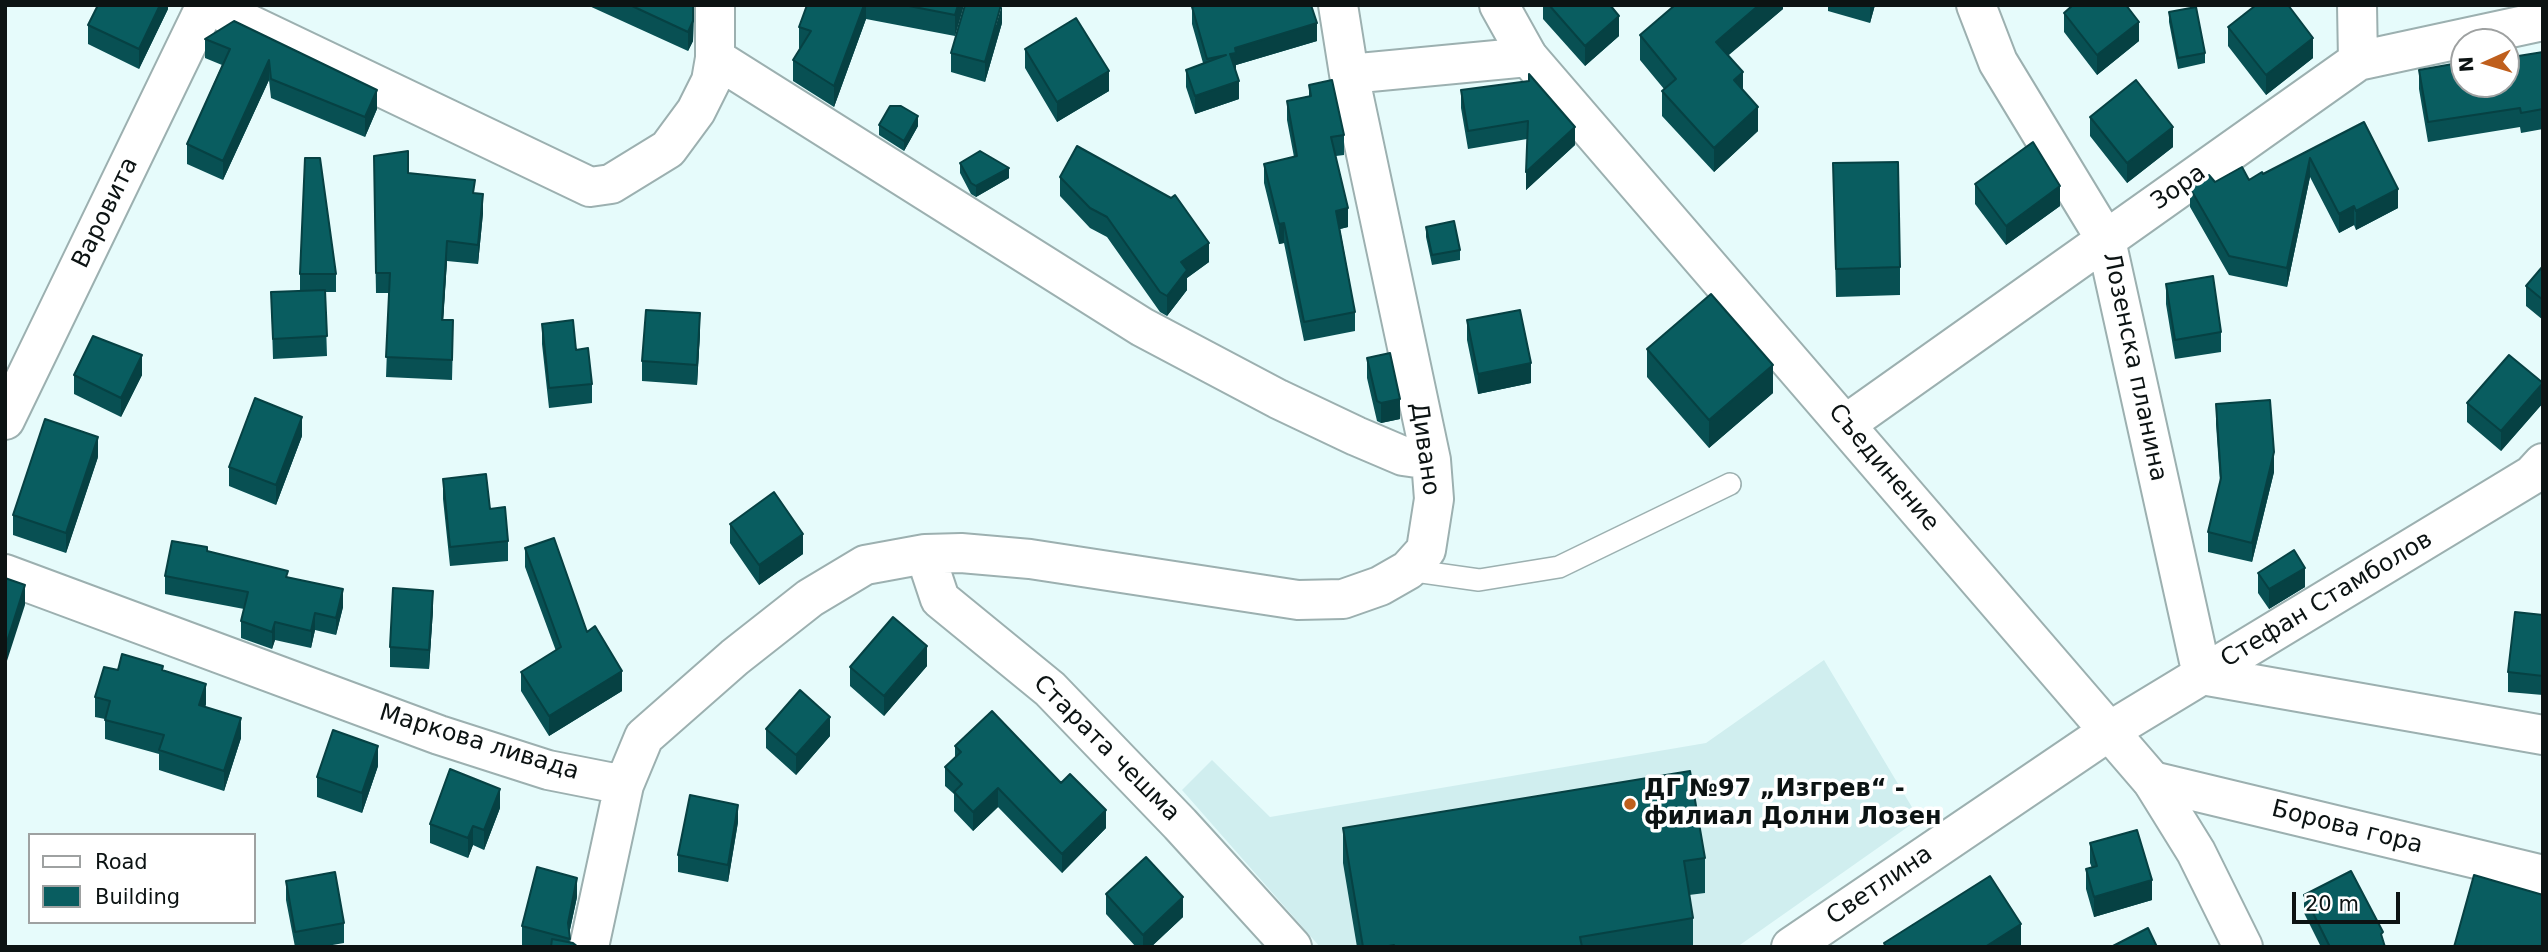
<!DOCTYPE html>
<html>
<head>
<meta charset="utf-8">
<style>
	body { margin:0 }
	#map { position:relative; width:2548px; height:952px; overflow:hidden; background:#e6fbfb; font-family:"DejaVu Sans",sans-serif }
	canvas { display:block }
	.frame { position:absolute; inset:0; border:7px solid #0c1313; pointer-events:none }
	.legend { position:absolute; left:28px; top:833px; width:228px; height:91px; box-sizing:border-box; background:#fff; border:2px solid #9ea1a1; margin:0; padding:9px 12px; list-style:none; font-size:21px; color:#0c1313 }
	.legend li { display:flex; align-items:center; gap:14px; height:35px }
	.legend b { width:35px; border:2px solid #9ea1a1 }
	.north { position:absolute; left:2450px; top:28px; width:70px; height:70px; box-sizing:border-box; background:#fff; border:2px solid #9ea1a1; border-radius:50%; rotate:266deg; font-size:19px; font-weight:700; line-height:28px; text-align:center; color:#0c1313 }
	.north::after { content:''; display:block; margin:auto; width:24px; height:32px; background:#bf5f1d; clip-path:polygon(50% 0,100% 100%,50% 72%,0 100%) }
	.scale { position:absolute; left:2292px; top:892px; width:108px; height:32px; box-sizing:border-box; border:4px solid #0c1313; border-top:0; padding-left:9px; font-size:21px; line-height:24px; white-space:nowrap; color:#0c1313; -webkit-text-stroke:5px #fff; paint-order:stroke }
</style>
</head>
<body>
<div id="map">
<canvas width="2548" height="952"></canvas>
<div class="frame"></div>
<ul class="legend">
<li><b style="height:9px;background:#fff"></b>Road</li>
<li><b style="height:19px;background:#095d60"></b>Building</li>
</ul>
<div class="north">N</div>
<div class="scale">20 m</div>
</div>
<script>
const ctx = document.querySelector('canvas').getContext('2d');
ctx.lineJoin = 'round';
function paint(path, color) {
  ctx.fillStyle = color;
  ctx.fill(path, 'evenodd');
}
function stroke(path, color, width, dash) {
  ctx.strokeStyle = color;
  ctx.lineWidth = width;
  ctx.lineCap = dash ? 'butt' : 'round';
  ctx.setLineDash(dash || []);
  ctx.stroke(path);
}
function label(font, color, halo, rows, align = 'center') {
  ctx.font = font + ' "DejaVu Sans",sans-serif';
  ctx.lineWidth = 7;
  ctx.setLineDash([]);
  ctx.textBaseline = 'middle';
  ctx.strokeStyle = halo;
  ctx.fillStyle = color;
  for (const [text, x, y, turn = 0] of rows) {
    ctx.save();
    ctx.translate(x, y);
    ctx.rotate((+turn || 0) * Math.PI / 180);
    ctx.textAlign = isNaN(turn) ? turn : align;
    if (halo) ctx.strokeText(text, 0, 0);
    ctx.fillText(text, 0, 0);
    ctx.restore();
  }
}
const built = new Path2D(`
	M1824 660 1919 819 1737 947H1320L1182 790 1212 760 1270 817 1706 743Z`);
const service = new Path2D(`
	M1408 570 1479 580 1559 567 1730 484`);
const minor = new Path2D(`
	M209 5 590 187 611 184 668 149 696 111 711 81 715 58V5
	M1976 5 1998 62 2106 240 2202 675 2543 735
	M2357 5 2358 61
	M715 58 1142 327 1278 399 1356 436 1403 456 1431 460
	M1349 74 1528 57
	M5 420 206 5
	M1846 424 2358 61 2543 21
	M925 554 940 599 1050 689 1180 824 1292 947
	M5 574 439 735 548 770 624 785 644 737 735 657 810 598 865 565 925 554 961 553 1030 559 1298 600 1343 599 1380 586 1408 570 1426 550 1434 499 1431 460 1349 74 1338 5
	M2152 781 2543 875
	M589 947 624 785
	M1791 947 2108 732 2532 475 2543 463`);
const tertiary = new Path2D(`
	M1499 5 1528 57 2152 781 2196 852 2243 947`);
const wall = new Path2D(`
	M168 5V9L139 69 88 44V25Z
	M587 5H694L693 41 688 51Z
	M807 5H964L955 36 866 19 834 107 793 81V60L800 48H799V27Z
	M1543 5H1610L1619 36 1585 66 1543 19Z
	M1783 5V9L1728 55 1743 90 1758 131 1714 172 1662 116V91L1664 89 1640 60V35Z
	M1828 5H1875L1870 23 1828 11Z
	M1192 7 1317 41 1236 65V71L1239 99 1195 114 1186 87V70L1203 63 1192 24Z
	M2169 12 2205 53V63L2178 69 2169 22Z
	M2064 13 2139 41 2097 75 2064 32Z
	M234 21 377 109 365 137 271 98 269 80 223 180 187 164V144L222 65 205 58V39Z
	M1002 23 985 82 951 72V53Z
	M2228 27 2313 58 2266 95 2228 46Z
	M1025 49 1109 91 1057 122 1025 68Z
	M2543 52V129L2521 133 2520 127 2428 142 2419 89V70L2464 84Z
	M1529 81 1575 145 1526 190 1527 139 1468 149 1461 108V90Z
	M1309 85 1344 135V155L1336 156 1348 227 1340 229 1355 312V331L1304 341 1284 243 1279 244 1264 183V164L1294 157 1287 120V101L1309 96Z
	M2090 117 2173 147 2127 183 2090 136Z
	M2364 122 2398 208 2356 230 2354 225 2339 233 2310 177 2287 287 2229 275 2190 207V188L2215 182 2249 180 2263 174Z
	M879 125 918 126 904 151 879 135Z
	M960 163 1009 178 976 197 971 194 960 173Z
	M1833 163 1900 267V295L1836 297Z
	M408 173 475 193 483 213 478 264 447 261 443 320 453 340 452 380 386 377 389 293H376L374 176Z
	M1060 177 1209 262 1187 278V290L1167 316 1160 312 1107 237 1090 228 1060 196Z
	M1975 184 2060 206 2006 245 1975 204Z
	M1426 227 1460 250V260L1432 265 1426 237Z
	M2543 266V320L2526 306V286Z
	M300 274H336V292H325L327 356 273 359 271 292 300 291Z
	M2166 284 2221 332V352L2175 359 2166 304Z
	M1467 320 1531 383 1478 394 1467 340Z
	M542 324 576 350 592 384V403L549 408 542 344Z
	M700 333 697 385 642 381V361Z
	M1647 349 1773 393 1709 448 1647 377Z
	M1367 358 1400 419 1381 423 1377 421 1367 378Z
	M74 375H142L121 417 74 394Z
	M2467 403H2543L2501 451 2467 422Z
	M2216 404 2274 472 2252 562 2208 552V532L2220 482 2216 424Z
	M302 436 276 505 229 486V467Z
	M98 457 66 553 13 535V515Z
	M443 479 508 541V561L450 566 443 499Z
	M730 524 803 554 759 585 730 543Z
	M525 548 587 632 622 691 549 736 521 691V672L556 651 525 567Z
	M207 551 288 577 343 607 336 635 315 630 311 648 275 640 272 649 241 638V621L244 609 165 594V576Z
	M2258 573 2305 587 2269 609 2258 593Z
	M433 610 429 669 390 667V647Z
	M2543 615V695L2508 692V672Z
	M927 666 884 716 850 686V667Z
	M118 670H163L206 704 205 707 241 738 224 791 159 770V754L105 739V719L95 717V697Z
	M766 729 830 736 796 775 766 748Z
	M955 746 1061 783 1106 828 1062 873 998 807 973 831 954 811V794L945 786V767L955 757Z
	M378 766 362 813 317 797V777Z
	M500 808 484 850 473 845 468 858 430 843V824Z
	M738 822 728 882 678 872V855Z
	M1343 828 1705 858V893L1689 895 1693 918V947H1357L1343 863Z
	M2090 843 2152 900 2094 917 2086 889V869L2092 868 2090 863Z
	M286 881 344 923V943L321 947H295L286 900Z
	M1106 894 1183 917 1151 947H1136L1106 914Z
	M2304 895 2383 940 2385 947H2321L2304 913Z
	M577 897 569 934 570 943 578 947H526L522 946V926Z`);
const shadedWall = new Path2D(`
	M160 5H168V9L139 69V49Z
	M694 5 693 41 688 51V32Z
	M864 5H866V19L834 107V86Z
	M958 5H964L955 36V15Z
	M1002 5V23L985 82V62Z
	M1759 5H1783V9L1716 66V42Z
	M1870 5H1875L1870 23Z
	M1619 16V36L1585 66V46Z
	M2139 22V41L2097 75V55Z
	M1317 23V41L1236 65V71L1230 72V54L1235 48Z
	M2313 38V58L2266 95V75Z
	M269 60V80L223 180V161Z
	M1109 71V91L1057 122V102Z
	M1743 72V96L1734 80Z
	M1239 81V99L1195 114V96Z
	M377 90V109L365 137V117Z
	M1758 107V131L1714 172V148Z
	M918 116V126L904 151V141Z
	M1575 127V145L1526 190V172Z
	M2173 127V147L2127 183V163Z
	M2310 158V177L2287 287V268Z
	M1009 168V178L976 197V186Z
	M2060 186V206L2006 245V226Z
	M2398 189V208L2356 230V211Z
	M483 194V213L478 264V245Z
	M2354 206V225L2339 233V214Z
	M1348 208V227L1336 230V211Z
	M1284 223V243L1279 244V224Z
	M447 241V261L442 339V320Z
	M1209 243V262L1187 278V290L1167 316V296L1181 262Z
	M700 313V333L697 385V365Z
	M142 355V375L121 417V398Z
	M1531 363V383L1478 394V374Z
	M1773 365V393L1709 448V420Z
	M2543 383V403L2501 451V431Z
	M1400 399V419L1381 423V403Z
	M302 417V436L276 505V485Z
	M98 437V457L66 553V533Z
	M2274 452V472L2252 562V543Z
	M803 534V554L759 585V565Z
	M2305 568V587L2269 609V589Z
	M25 585V605L5 667V648Z
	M343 589V607L336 635V618Z
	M433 591V610L429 669V650Z
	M315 613V630L311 648V631Z
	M275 622V640L272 649V632Z
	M927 646V666L884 716V696Z
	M622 671V691L549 736V716Z
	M206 684V704L199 725V705Z
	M830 717V736L796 775V755Z
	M241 718V738L224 791V771Z
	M378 746V766L362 813V793Z
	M998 788V807L973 831V812Z
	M500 789V808L484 850V830Z
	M738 805V822L728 882V865Z
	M1106 810V828L1062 873V854Z
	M473 826V845L468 858V838Z
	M577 878V897L568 939V923Z
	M2152 880V900L2094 917V897Z
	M1183 897V917L1151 947H1143V935Z
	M2021 924V947H1985Z`);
const building = new Path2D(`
	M98 5H160L139 49 88 25Z
	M630 5H693V21L688 32Z
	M807 5H864L834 86 793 60 811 31 799 27Z
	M904 5H958L955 15Z
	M965 5H1001L985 62 951 53Z
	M1197 5H1311L1317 23 1235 48 1236 53 1230 54 1239 81 1195 96 1186 70 1226 55 1207 59 1192 7Z
	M1549 5H1610L1619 16 1585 46Z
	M1675 5H1759L1716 42 1743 72 1734 80 1758 107 1714 148 1662 91 1676 79 1640 35Z
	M2073 5H2126L2139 22 2097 55 2064 13Z
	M2256 5H2288L2313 38 2266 75 2228 27Z
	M2196 7 2205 53 2178 58 2169 12Z
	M1076 18 1109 71 1057 102 1025 49Z
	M234 21 377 90 365 117 271 79 269 60 223 161 187 144 230 49 205 39Z
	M2543 52V109L2521 113 2520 108 2428 122 2419 70 2464 62V84H2506V58Z
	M1529 74 1575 127 1526 172 1528 121 1468 131 1461 90 1529 81Z
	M1332 80 1344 135 1331 137 1348 208 1336 211 1355 312 1304 322 1284 223 1279 224 1264 164 1297 156 1287 101 1311 96 1309 85Z
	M2136 80 2173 127 2127 163 2090 117Z
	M890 106H901L918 116 904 141 879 125Z
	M2364 122 2398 189 2356 211 2354 206 2339 214 2310 158 2287 268 2229 256 2190 188 2209 175 2215 182 2242 167 2249 180 2262 172 2263 174Z
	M2033 142 2060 186 2006 226 1975 184Z
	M1077 146 1171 198 1175 195 1209 243 1181 262 1187 270 1167 296 1160 292 1107 217 1090 208 1060 177Z
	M408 151V173L475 180 473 193 483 194 478 245 447 241 442 320H453L452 360 386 357 390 273H376L374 156Z
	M980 151 1009 168 976 186 971 183 960 163Z
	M305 158H320L336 274H300Z
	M1898 162 1900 267 1836 269 1833 163Z
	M1454 221 1460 250 1432 255 1426 227Z
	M2543 266V300L2526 286Z
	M2213 276 2221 332 2175 340 2166 284Z
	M325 290 327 336 273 339 271 292Z
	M1711 294 1773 365 1709 420 1647 349Z
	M646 310 700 313 697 365 642 361Z
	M1520 310 1531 363 1478 374 1467 320Z
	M573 320 576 350 588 348 592 384 549 388 542 324Z
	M93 336 142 355 121 398 74 375Z
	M1390 353 1400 399 1381 403 1377 401 1367 358Z
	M2509 355 2543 383 2501 431 2467 403Z
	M255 398 302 417 276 485 229 467Z
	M2270 400 2274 452 2252 543 2208 532 2221 478 2216 404Z
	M45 419 98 437 66 533 13 515Z
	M486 474 490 509 505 507 508 541 450 547 443 479Z
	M774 492 803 534 759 565 730 524Z
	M554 538 587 632 595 626 622 671 549 716 521 672 561 647 525 548Z
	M172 541 207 547V551L288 571 286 577 343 589 336 618 315 613 311 631 275 622 272 632 241 621 248 592 165 576Z
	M2294 550 2305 568 2269 589 2258 573Z
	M5 578 25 585 5 648Z
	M393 588 433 591 429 650 390 647Z
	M2515 612 2543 615V676L2508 672Z
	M893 617 927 646 884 696 850 667Z
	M122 654 163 666 162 670 206 684 199 705 241 718 224 771 159 750 164 735 105 720 110 701 95 697 104 667 118 670Z
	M800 690 830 717 796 755 766 729Z
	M992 711 1061 783 1070 774 1106 810 1062 854 998 788 973 812 954 792 962 784 945 767 961 752 955 746Z
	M333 730 378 746 362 793 317 777Z
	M450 769 500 789 484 830 473 826 468 838 430 824Z
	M1690 771 1705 858 1684 861 1693 918 1580 937 1582 947H1395L1394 945 1383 947H1363L1343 828Z
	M690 795 738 805 728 865 678 855Z
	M2137 830 2152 880 2094 897 2086 869 2097 866 2090 843Z
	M1146 857 1183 897 1143 935 1106 894Z
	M537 867 577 878 568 923 570 939 522 926Z
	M2351 871 2383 932 2381 934 2385 947H2330L2304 895Z
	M335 872 344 923 295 932 286 881Z
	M2474 875 2543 895V947H2454Z
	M1990 876 2021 924 1985 947H1886L1884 943Z
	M2148 928 2157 947H2111Z
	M552 939 573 943 578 947H551Z`);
const markers = [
	[1630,804,7,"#bf5f1d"]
];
const streetNames = [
	["Зора",2179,188,-35],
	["Варовита",106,213,-64],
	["Лозенска планина",2134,367,78],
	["Дивано",1424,449,82],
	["Съединение",1883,468,50],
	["Стефан Стамболов",2327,600,-31],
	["Маркова ливада",479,743,17],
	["Старата чешма",1106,749,45],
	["Борова гора",2347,828,14],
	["Светлина",1880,886,-34]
];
const poiNames = [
	["ДГ №97 „Изгрев“ -",1644,790],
	["филиал Долни Лозен",1644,818]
];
paint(built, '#d0eeef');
stroke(service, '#9cb0b0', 24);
stroke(minor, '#9cb0b0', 42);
stroke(tertiary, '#9cb0b0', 42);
stroke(service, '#fff', 21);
stroke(minor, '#fff', 38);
stroke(tertiary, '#fff', 38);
paint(wall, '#085053');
paint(shadedWall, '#064143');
paint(building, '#095d60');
stroke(building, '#064143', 2);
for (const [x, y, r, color] of markers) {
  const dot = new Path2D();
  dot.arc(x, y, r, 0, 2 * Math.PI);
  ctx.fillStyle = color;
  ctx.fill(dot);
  stroke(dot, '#fff', 2.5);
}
label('24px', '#0c1313', '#fff', streetNames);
label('bold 24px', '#0c1313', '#fff', poiNames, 'left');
</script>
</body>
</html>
